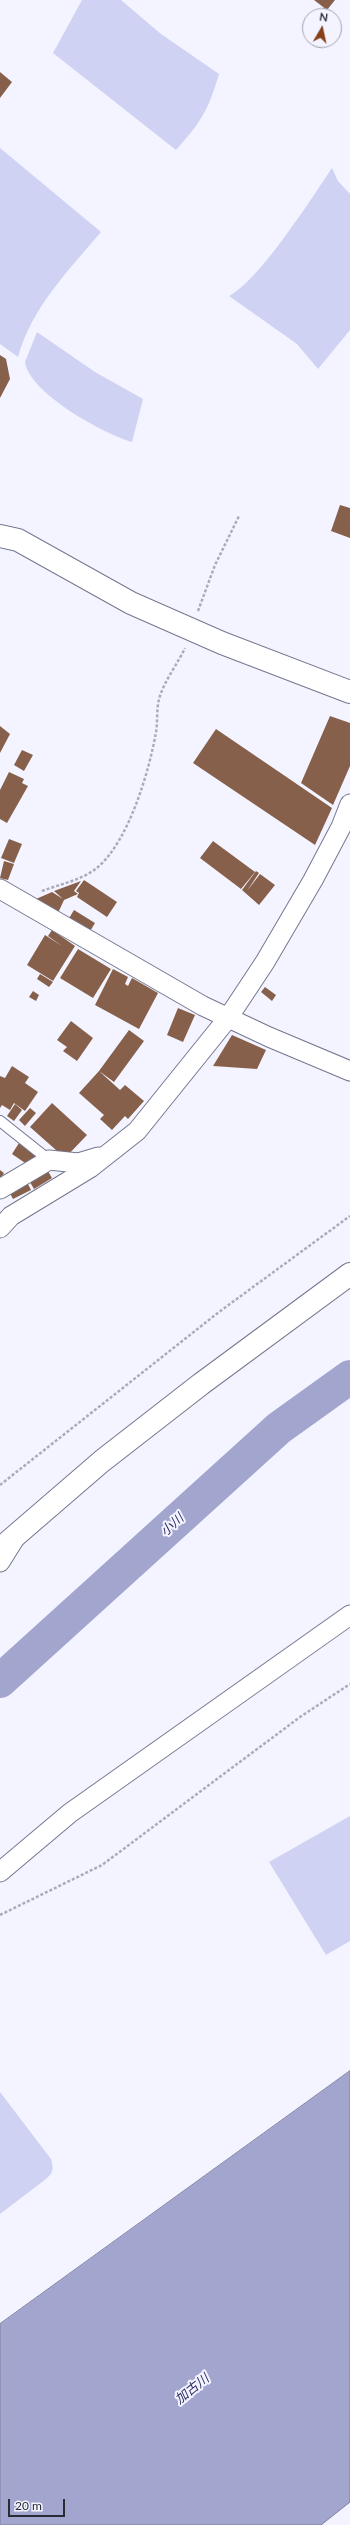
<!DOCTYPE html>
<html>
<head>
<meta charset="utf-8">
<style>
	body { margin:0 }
	#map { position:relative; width:350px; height:2525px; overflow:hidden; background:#f3f4ff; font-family:Lato,sans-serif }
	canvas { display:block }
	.north { position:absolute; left:302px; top:8px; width:40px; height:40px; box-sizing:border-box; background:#f3f4ff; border:1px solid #a3a4ae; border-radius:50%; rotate:9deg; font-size:11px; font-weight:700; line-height:16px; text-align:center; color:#2a2b35 }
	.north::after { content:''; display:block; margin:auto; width:14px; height:18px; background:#854019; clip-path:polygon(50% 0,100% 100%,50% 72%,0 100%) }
	.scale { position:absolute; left:8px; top:2499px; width:57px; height:18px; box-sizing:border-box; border:2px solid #2a2b35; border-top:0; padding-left:5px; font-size:12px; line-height:14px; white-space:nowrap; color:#2a2b35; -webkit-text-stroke:3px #f3f4ff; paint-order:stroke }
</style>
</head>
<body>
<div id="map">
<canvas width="350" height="2525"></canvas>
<div class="north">N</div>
<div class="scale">20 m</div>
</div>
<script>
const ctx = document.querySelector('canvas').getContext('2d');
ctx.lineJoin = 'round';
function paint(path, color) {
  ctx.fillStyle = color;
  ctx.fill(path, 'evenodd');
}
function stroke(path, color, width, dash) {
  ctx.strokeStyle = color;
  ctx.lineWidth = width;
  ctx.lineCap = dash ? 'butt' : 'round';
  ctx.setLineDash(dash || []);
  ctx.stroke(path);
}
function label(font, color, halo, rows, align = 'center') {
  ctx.font = font + ' Lato,"Noto Sans JP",sans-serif';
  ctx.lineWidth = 4;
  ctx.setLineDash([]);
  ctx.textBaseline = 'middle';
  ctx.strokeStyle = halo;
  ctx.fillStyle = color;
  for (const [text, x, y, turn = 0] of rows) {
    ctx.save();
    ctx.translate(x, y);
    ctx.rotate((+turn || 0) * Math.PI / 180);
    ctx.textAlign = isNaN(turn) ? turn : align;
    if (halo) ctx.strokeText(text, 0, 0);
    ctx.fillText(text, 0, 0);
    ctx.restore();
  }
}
const green = new Path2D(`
	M82 0H121L161 34 219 74C208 111 201 122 176 150L53 53Z
	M0 148 101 232C68 271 32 307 18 357L0 344Z
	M332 168 338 181 350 194V330L318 369 297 344 229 296C259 281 311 199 332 168Z
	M37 332 95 372 143 399 132 442C104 434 29 393 25 362Z
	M350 1816V1941L326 1955 269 1862Z
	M0 2092 51 2159C54 2169 53 2173 46 2179L0 2214Z`);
const water = new Path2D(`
	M350 2071V2502L321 2525H0V2324Z`);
const river = new Path2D(`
	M0 1681 279 1428 350 1377`);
const building = new Path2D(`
	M314 0H335L327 10Z
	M0 72 12 82 0 98Z
	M0 355 6 359 10 379 0 398Z
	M340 505 350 508V538L331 531Z
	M330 716 350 723V766L333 805 301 783Z
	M0 726 10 734 0 753Z
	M216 729 332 808 315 845 193 763Z
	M22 750 33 755 24 771 14 765Z
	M9 772 24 779 22 783 28 786 7 823 0 819V790Z
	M9 839 22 844 14 863 1 858Z
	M213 841 255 872 241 889 200 858Z
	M4 861 14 864 8 880 0 878Z
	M256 871 259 873 247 891 260 874 275 885 259 905 242 890Z
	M84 880 117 902 107 917 77 897 79 893 76 891Z
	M81 881 74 891 78 894 64 900 58 913 36 899 52 892 63 899 54 891Z
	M74 910 95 923 89 933 68 920Z
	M52 930 75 946 53 981 27 965 45 935 62 946 48 936Z
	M78 949 111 969 93 998 60 978Z
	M113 969 128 977 125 984 128 986 132 978 158 993 139 1029 95 1005Z
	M40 974 53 982 49 987 37 979Z
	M265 987 276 995 272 1001 261 992Z
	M33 991 39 995 36 1001 29 997Z
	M178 1008 195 1015 183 1042 167 1035Z
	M71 1021 93 1038 77 1061 63 1051 67 1047 57 1040Z
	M129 1030 144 1041 114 1082 99 1071Z
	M232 1035 266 1050 257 1069 213 1066Z
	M12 1066 29 1077 25 1083 38 1092 25 1111 14 1103 10 1110 2 1105 0 1108V1076L5 1078Z
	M99 1071 120 1090 125 1085 144 1101 128 1119 125 1116 112 1130 100 1119 104 1115 79 1093Z
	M52 1103 87 1135 65 1158 30 1127Z
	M15 1104 22 1110 14 1121 7 1116Z
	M30 1108 36 1113 25 1126 19 1120Z
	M19 1143 38 1156 31 1167 12 1154Z
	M45 1166 52 1178 34 1189 27 1177Z
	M0 1170 4 1173 0 1180Z
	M25 1178 31 1190 13 1199 7 1188Z`);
const path = new Path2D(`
	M198 611 215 565 239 516
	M42 891C60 884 83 880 98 867 129 840 149 772 156 732 158 721 156 707 160 696 165 680 178 663 185 648
	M0 1485 219 1312 350 1216
	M0 1915 102 1865 300 1717 350 1684`);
const service = new Path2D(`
	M0 1121 49 1160`);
const minor = new Path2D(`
	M0 889 203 1006 269 1037 350 1071
	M0 1189 49 1160 78 1163 98 1157
	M0 1228 11 1216 90 1168 137 1131 228 1018 265 962 313 880 341 827 350 804
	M0 1562 15 1538
	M0 1872 70 1813 350 1615`);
const tertiary = new Path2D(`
	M0 536 18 540 131 603 222 643 350 692
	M0 1549 102 1461 201 1384 350 1274`);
const waterNames = [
	["小川",172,1525,-42],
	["加古川",192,2389,-39]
];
paint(green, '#cfd2f2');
paint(water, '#a2a5ce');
stroke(water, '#7e80a0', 1);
stroke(river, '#a2a5ce', 34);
paint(building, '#87604c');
stroke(service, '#75778f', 12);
stroke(minor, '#75778f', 21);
stroke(tertiary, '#75778f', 24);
stroke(path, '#abacb7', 2.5, [3, 2]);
stroke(service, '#fff', 10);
stroke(minor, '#fff', 19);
stroke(tertiary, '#fff', 22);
label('italic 13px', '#2e2c60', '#f3f4ff', waterNames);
</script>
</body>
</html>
